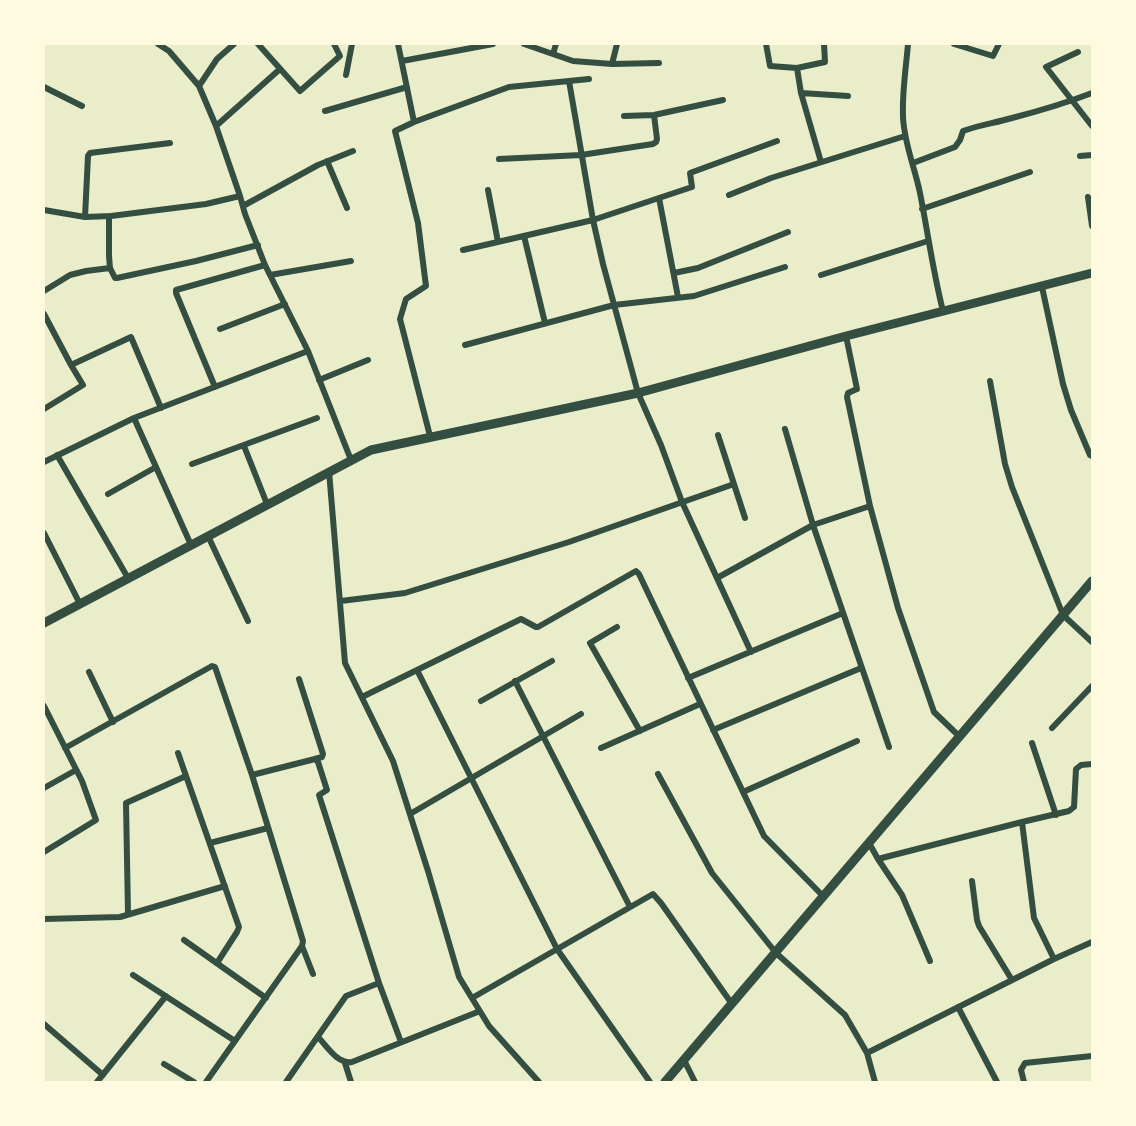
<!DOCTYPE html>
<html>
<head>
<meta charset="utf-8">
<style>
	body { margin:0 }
	#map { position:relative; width:1136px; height:1126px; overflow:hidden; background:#e9edc9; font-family:Lato,sans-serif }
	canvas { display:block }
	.frame { position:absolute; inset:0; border:45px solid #fefae0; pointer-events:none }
</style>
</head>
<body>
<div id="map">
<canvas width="1136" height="1126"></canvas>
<div class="frame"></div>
</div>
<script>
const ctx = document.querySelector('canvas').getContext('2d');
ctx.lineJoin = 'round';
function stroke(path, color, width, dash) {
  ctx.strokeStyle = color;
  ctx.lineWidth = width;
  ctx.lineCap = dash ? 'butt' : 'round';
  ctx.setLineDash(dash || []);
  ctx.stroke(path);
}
const minor = new Path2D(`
	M158 44 169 51 199 86 216 126 240 196 245 214 265 265 308 351 351 460
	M258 44 300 91 340 56 334 44
	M398 44 414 122
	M524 44 573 61 612 64 659 63
	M766 44 770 66 797 68 825 62 824 44
	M908 44C906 68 902 92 903 117 904 143 915 168 920 193 928 233 933 272 943 311
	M954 44 993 56 999 44
	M1078 52 1046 67 1092 126
	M553 54 556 44
	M402 61 493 44
	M612 64 617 44
	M797 68 801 93 821 162
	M346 75 352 44
	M569 81 593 220 603 264 638 393 661 445 682 502 751 652
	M199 86 217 59 234 44
	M44 87 82 106
	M801 93 848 96
	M325 111 407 87
	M624 116 654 115 723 100
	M216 126 280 69
	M1080 156 1092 155
	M499 159 581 155 653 144 656 142 657 139 654 115
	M327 161 347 208
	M913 163 955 147 960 140 963 131C979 125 995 123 1012 118 1039 111 1066 103 1092 93
	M488 190 498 242
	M729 195 771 178 905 136
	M1088 197 1092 226
	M659 198 678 297
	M243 206 318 165 353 151
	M922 209 1030 172
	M44 210 85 217 111 216 206 204 240 196
	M85 217 88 156 90 153 170 143
	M524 236 545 323
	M463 250 593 220 692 187 690 173 777 141
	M110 268 115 278H117L196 261 258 245
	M674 273 698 268 788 232
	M270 275 351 261
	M821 275 928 241
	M1042 287 1063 384 1071 410 1090 455 1092 456
	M44 291 70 275 86 271 110 268 109 256V216
	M44 314 71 365
	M220 329 285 304
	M846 336 857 389 848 393 847 397 870 506 898 608 934 712 960 737
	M465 345 614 305 694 296 785 267
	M319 380 368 360
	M990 381 1005 464 1012 487 1063 615 1092 642
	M215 387 176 293V290L265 265
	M44 409 83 385 71 365 131 337 161 408
	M134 418 191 545
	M785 429 813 525 889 747
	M718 435 745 518
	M430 436 400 319 406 299 426 286 418 223 395 131 414 122 509 87 589 79
	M244 446 267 504
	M57 455 128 578
	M44 462 134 418 308 351
	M192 464 317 418
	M329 471 345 663 393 761 428 871 459 977 489 1026 539 1082
	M108 494 156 467
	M44 533 80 604
	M208 536 248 621
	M717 578 813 525 870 506
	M341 601 405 593 569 542 734 484
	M617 627 590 643 640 731
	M417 670 557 949 650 1082
	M89 672 113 722
	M688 678 843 613
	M515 681 630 907
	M362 697 521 619 536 627H538L636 571 639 574 764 836 823 896
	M481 701 552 661
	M44 706 82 781 96 820 44 852
	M1052 728 1092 686
	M713 730 861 668
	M1032 743 1056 815
	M65 748 212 666 215 667 252 775 303 941 302 946 206 1082
	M601 748 700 704
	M178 753 239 927 237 932 217 963
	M315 759 318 762 327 790 319 795 379 983 401 1042
	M658 774 712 873 776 953 845 1015 867 1053 875 1082
	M252 775 315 759 322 757 323 754 299 679
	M44 788 76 770
	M743 792 857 741
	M410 814 581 714
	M1022 822 1069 811 1074 807 1076 769 1081 765 1092 764
	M210 843 268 828
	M869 843 878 859 1022 822 1034 918 1054 959
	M878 859 902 895 930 961
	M972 881 977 920 979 926 1012 980
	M128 914 126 803 186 776
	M44 919 120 917 225 886
	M184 940 266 998
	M302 946 313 974
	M133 975 235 1041
	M472 998 653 894 661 903 732 1004
	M958 1007 997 1082
	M44 1024 103 1075
	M318 1037C327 1046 337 1064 352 1062L480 1011
	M867 1053 1054 959 1092 942
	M684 1060 695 1082
	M345 1063 351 1082
	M164 1064 194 1082
	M97 1082 166 996
	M286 1082 346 996 379 983
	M1024 1082 1021 1070 1025 1063 1092 1056`);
const secondary = new Path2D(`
	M44 623 371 450 638 393 846 336 1092 273
	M665 1082 1092 581`);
stroke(minor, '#344e41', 6);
stroke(secondary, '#344e41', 9);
</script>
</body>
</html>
